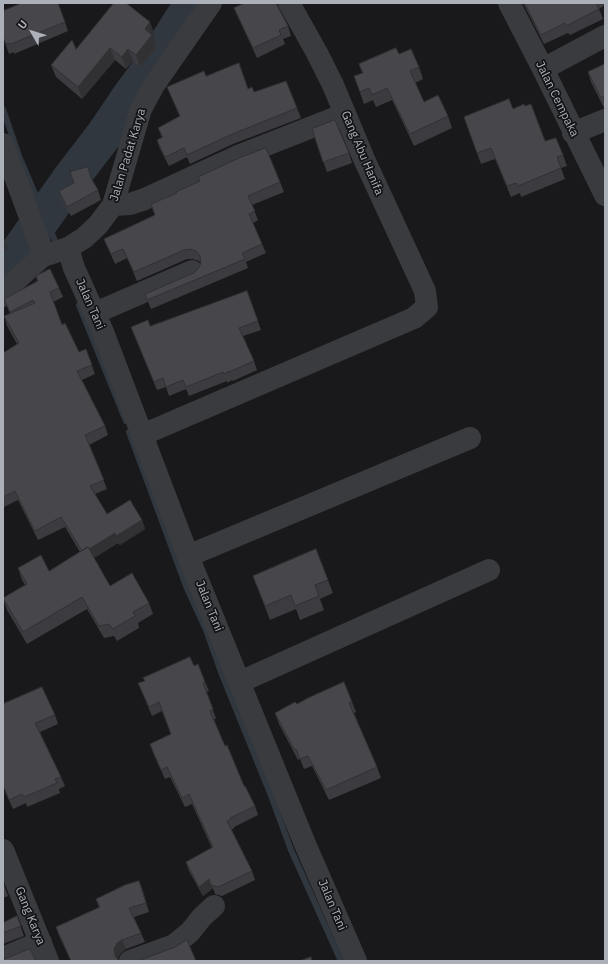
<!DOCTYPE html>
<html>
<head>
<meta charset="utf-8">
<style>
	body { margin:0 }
	#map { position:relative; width:608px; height:964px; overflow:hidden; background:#19191b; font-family:"IBM Plex Sans",sans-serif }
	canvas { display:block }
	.frame { position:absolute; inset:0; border:4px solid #acb0b9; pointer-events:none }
	.north { position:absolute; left:12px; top:12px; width:40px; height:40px; -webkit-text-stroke:3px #141416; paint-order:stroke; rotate:309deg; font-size:11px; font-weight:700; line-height:16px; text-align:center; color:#acb0b9 }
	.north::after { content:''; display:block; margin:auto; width:14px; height:18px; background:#acb0b9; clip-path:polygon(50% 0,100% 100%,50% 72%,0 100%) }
</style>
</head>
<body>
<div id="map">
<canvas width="608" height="964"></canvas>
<div class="frame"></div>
<div class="north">U</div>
</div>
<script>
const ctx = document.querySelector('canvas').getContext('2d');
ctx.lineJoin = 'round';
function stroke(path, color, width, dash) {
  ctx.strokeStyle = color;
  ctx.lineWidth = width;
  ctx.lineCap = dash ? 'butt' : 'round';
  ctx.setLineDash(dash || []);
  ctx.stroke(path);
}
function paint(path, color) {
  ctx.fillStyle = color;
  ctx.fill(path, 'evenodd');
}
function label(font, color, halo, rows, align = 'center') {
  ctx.font = font + ' "IBM Plex Sans",sans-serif';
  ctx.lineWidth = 3.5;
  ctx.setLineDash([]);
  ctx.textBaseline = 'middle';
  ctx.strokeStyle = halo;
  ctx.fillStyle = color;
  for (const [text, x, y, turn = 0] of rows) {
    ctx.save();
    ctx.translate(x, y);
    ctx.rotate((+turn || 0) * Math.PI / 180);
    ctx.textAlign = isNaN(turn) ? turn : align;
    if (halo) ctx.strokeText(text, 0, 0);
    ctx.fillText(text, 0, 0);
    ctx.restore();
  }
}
const stream = new Path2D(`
	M3 109 19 156 58 248
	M79 305 126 421
	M129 432 186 586 206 630 221 672 270 793 291 850 341 961`);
const river = new Path2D(`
	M3 274 71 178 104 135 131 95 155 63 184 17 196 3`);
const minor = new Path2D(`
	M509 3 543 69 605 195
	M543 69 605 36
	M573 133 605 120
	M3 144 41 247 43 256
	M113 205 130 204 145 199 238 156 345 114
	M68 248 74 268 103 332 188 556 305 844 356 961
	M3 296 12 284 36 262 43 256 68 248 84 238 98 225 113 205 141 109 154 85 211 3
	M95 313 192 271
	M142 435 414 318 427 307 425 291 364 159 333 85 317 53 289 3
	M188 556 470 438
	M240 682 489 570
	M3 850 48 961
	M3 958 41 942
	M130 961 174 945 190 932 202 917 214 906`);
const wall = new Path2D(`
	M523 3H605V5L599 9 603 19 570 35 568 33 544 44Z
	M234 8 288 26 291 36 283 39 285 44 257 58 238 17Z
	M65 22 68 31 14 54V52L9 54 3 37Z
	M155 35 153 37 156 48 140 67 133 61 126 69 115 60 82 99 56 77 51 65 76 49Z
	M399 54 419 67 423 79 415 83 424 102 448 116 452 128 414 146 392 100 376 107 373 100 364 104 354 76 362 73 359 64Z
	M605 64V107L604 108 591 82 588 72Z
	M206 76 248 89 254 92 297 108 301 118 233 144 190 164 187 157 169 166 160 149 157 140 162 138 158 128 180 117 167 87Z
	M525 106 545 141 563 155 567 166 561 168 565 179 521 197 520 193 511 197 495 159 481 164 464 117Z
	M312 129 349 153 352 163 327 172Z
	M198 177 280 182 284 192 252 205 258 220 253 223 266 253 246 262 248 268 151 309 145 294 194 273 198 269 201 263 199 261 193 259H187L137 281 127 258 115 264 104 239 155 215 151 204 177 193 200 182Z
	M93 181 98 190 101 200 71 216 62 201 59 191 74 183Z
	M36 276 59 288 63 297 53 302 62 325 79 352 86 349 95 374 82 380 105 426 108 435 89 445 107 489 95 494 107 514 142 520 145 529 120 545 118 543 94 558 110 586 149 603 153 614 138 623 139 628 117 641 114 636 104 638 87 609 27 644 7 610 3 598 25 585 22 580 18 568 49 571 80 552 65 527 38 540 18 500 4 507 3 505V353L17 344 7 326 4 316 10 314 4 299 37 281Z
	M247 291 261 330 243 336 254 361 257 370 233 381 232 380 227 383V381L189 396 186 389 169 396 166 387 157 390 131 327 150 326Z
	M253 576 328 580 333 593 320 599 324 610 300 620 296 609 270 620Z
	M194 666 205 682 209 691 206 692 216 718 214 720 225 746 244 786 255 806 258 815 234 827V828L231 830 252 871 255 880 222 896 215 894 213 888 203 896 189 871 186 862 212 848 192 804 185 807 170 777 165 779 153 753 150 744 171 734 162 711 152 716 138 683Z
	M352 702 356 712 354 713 377 767 381 778 329 800 312 766 304 769 300 759 298 760 279 724 275 713 297 704Z
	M3 704 55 715 58 724 40 732 61 777 65 786 59 789 60 793 27 807 26 803 13 809 3 787Z
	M139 881 149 912 134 917 141 933 145 942 126 949 121 953 118 958 119 961H71L59 936 56 927 99 908 96 899Z
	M3 882 8 896 3 898Z
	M17 916 24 936 3 944V923Z`);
const shadedWall = new Path2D(`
	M150 22 155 35 153 37 156 48 140 67 136 55 145 29Z
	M110 48 115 60 82 99 78 87Z
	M128 49 133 61 126 69 122 57Z
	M5 240 8 249 3 252V241Z
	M142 520 145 529 120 545 116 536Z
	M115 533 118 543 87 562 83 553Z
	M209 879 213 888 203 896 199 887Z
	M139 881 143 890 149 912 146 903Z
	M122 940 126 949 121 953 118 958V961L115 956 114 949 117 943Z`);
const building = new Path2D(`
	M22 3H58L65 22 11 44 10 43 6 44 3 37V11Z
	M114 3H126L150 22 145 29 152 35 136 55 128 49 122 57 110 48 78 87 51 65 72 40 76 49Z
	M245 3H276L288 26 279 30 281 35 253 48 234 8Z
	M525 3H596L599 9 566 26 565 23 541 35Z
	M396 48 399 54 411 49 419 67 410 71 424 102 438 95 448 116 410 134 387 88 372 95 369 88 360 92 354 76 363 73 359 64Z
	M239 63 248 89 252 87 254 92 286 81 297 108 230 135 187 155 184 148 165 157 157 140 163 137 158 128 180 116 167 87 204 71 206 76Z
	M605 64V96L601 98 588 72Z
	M509 99 513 109 524 104 525 106 531 104 545 141 556 138 563 155 557 157 561 168 518 186 516 183 507 186 491 148 477 153 464 117Z
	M335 120 349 153 323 162 312 129Z
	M266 148 280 182 248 196 255 211 249 214 262 244 242 253 245 259 147 300 145 294 194 273 198 269 201 263 200 256 196 251 190 249 184 250 134 272 123 249 111 254 104 239 155 215 151 204 177 193 176 192 200 181 198 177 239 158Z
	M88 167 91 178 98 190 67 207 59 191 74 183 70 172Z
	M50 269 59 288 50 292 62 325 65 323 79 352 86 349 92 365 77 371 105 426 85 435 104 480 90 486 107 514 130 500 142 520 116 536 115 533 89 549 88 547 82 551 61 517 35 531 15 491 3 497V353L19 343 4 316 35 303 33 300 10 312 4 299 38 281 36 276Z
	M247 291 258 321 239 328 254 361 229 372V371L224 374 223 372 186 387 183 380 166 387 163 378 154 382 131 327 148 320 150 326Z
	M88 547 110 586 132 573 149 603 133 612 135 616 113 629 109 624 99 626 82 597 23 632 3 598 27 584 18 568 41 555 49 571Z
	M316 549 328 580 315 585 319 596 295 606 291 595 265 606 253 576Z
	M190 657 194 666 198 664 205 682 203 683 213 709 210 711 225 746 227 745 244 786H245L255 806 230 818 231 819 227 821 252 871 218 887 211 885 209 879 199 887 186 862 213 847 189 794 182 798 167 767 161 770 150 744 171 734 159 702 149 707 138 683 145 681 143 678Z
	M344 682 352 702 349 703 377 767 326 790 308 756 300 759 296 749H294L275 713 295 702 297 704 308 698Z
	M42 687 55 715 35 723 61 777 55 779 57 783 24 797 22 794 9 800 3 785V704Z
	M139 881 146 903 129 908 141 933 122 940 117 943 114 949 115 956 119 961H71L56 927 100 907 96 899 125 885Z
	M17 916 21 926 3 933V923Z
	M187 940 196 961H138L175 947Z
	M30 949 36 961H3V960Z
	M311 957 312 961H300Z`);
const streetNames = [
	["Jalan Cempaka",557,99,64],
	["Gang Abu Hanifa",362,153,67],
	["Jalan Padat Karya",128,155,-73],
	["Jalan Tani",90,304,66],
	["Jalan Tani",209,606,68],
	["Jalan Tani",332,905,67],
	["Gang Karya",30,916,68]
];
stroke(stream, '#30373e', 6);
stroke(river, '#30373e', 37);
stroke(minor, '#3a3b3f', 22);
paint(wall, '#3c3c40');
paint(shadedWall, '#313134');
paint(building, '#46464b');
stroke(building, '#313134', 1);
label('12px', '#acb0b9', '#141416', streetNames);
</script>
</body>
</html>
